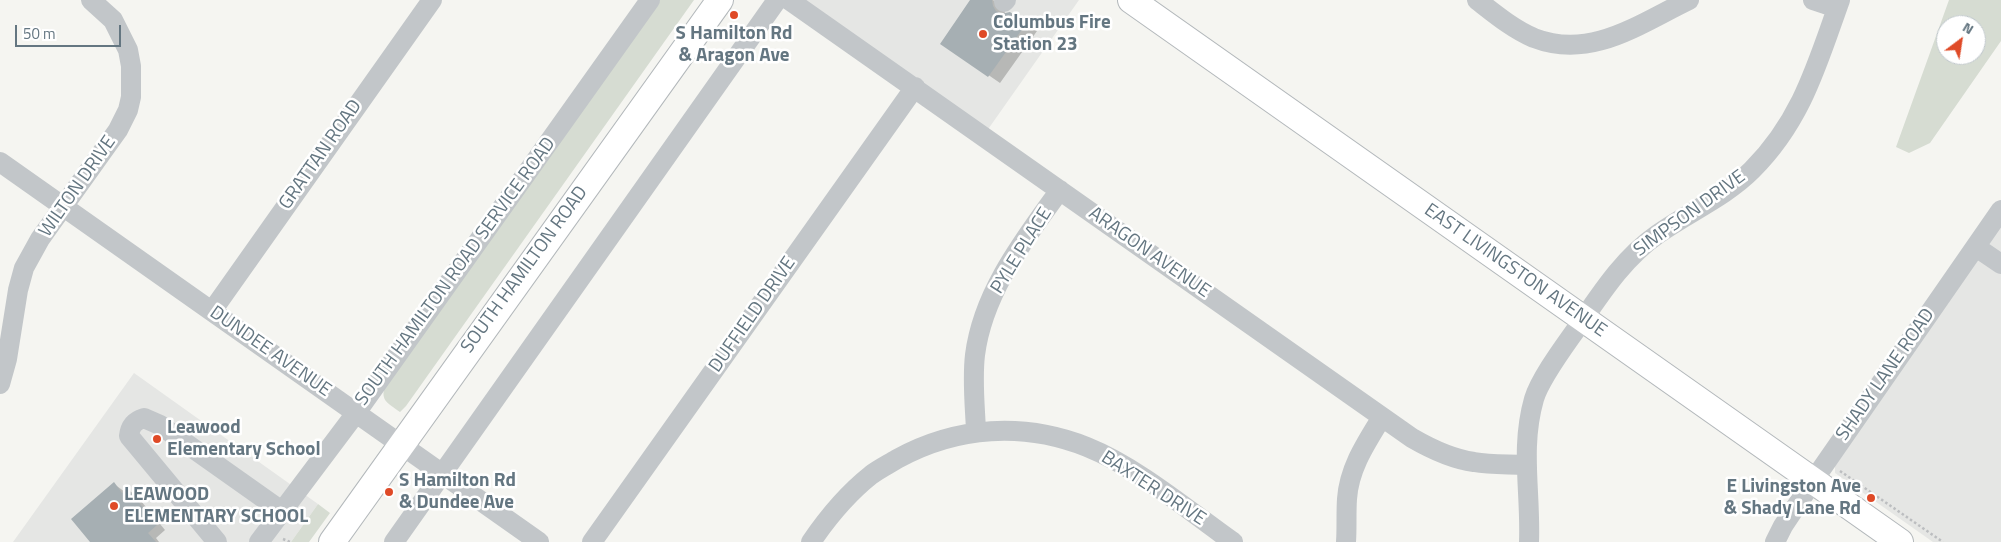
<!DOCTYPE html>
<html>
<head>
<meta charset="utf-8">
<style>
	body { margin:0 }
	#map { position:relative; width:2001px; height:542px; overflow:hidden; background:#f5f5f1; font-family:"Titillium Web",sans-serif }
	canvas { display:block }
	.north { position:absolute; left:1936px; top:15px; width:50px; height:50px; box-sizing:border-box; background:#fff; border:1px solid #c1c8cd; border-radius:50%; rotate:31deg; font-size:14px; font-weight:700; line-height:20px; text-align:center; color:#647681 }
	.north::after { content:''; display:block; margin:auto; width:18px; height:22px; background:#df4a27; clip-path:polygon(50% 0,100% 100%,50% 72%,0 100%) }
	.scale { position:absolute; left:15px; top:25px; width:106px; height:22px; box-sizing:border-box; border:2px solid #647681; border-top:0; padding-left:6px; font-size:15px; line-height:18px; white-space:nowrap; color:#647681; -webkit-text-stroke:4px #fff; paint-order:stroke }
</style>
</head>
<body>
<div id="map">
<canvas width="2001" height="542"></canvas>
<div class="north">N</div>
<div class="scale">50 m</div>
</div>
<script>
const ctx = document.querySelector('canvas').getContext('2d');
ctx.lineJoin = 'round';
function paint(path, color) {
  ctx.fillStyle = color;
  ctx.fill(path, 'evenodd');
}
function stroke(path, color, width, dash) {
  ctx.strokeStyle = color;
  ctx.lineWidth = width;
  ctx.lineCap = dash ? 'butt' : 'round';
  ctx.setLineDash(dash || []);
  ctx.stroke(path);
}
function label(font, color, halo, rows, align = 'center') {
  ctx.font = font + ' "Titillium Web",sans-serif';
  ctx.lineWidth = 5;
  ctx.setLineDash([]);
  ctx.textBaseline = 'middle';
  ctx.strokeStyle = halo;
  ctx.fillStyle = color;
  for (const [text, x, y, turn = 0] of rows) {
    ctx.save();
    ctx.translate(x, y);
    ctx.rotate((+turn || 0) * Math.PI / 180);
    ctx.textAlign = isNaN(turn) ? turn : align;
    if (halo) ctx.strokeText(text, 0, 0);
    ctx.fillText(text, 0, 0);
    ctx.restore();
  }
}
const built = new Path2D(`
	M790 0H1079L984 135Z
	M2001 222V542H1933L1835 473V461Z
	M134 373 318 504 291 542H13Z`);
const green = new Path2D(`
	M659 0H694L406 406 400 412C388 403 380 401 385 386Z
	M1949 0H2001V41L1930 143 1909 153 1896 147ZM1946 25H1976V55H1946Z
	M318 504 330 513 309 542H291Z`);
const shadow = new Path2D(`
	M971 0H993L1004 8 1005 14 1009 13 1037 31 1000 83 942 43Z
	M114 484 125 492 128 490 136 495 165 530 156 538 159 542H90Z`);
const building = new Path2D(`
	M970 0H992L993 6 996 11 1001 14 1010 12 1026 24 988 77 940 44Z
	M114 482 122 493 128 489 157 525 148 533 156 542H90L71 519Z`);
const path = new Path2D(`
	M1840 471 1943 542
	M283 539 290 542`);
const minor = new Path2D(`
	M789 0 1412 438C1431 449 1452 459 1474 462 1491 465 1508 464 1525 465
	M1477 0C1495 14 1513 29 1534 38 1591 60 1639 24 1689 0
	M1813 0 1837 8
	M1004 2 1006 0
	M0 162 539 542
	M1976 247 2001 264
	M212 311 432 0
	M0 384 7 359 18 290 24 268 40 239 118 130 128 110 131 97V66L128 50 113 20 91 0
	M976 431C975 406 972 380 975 355 983 292 1024 240 1060 190
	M217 542 129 436C130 426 134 421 144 418L160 425 283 512
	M259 542 356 413 650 0
	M394 542 777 0
	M592 542 915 87
	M811 542C828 517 847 494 871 475 879 469 889 464 897 459 957 426 1024 422 1087 447 1137 467 1189 511 1233 542
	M1346 542C1347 528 1346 513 1347 499 1349 468 1366 443 1382 417
	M1529 542C1531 493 1520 448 1534 399 1540 379 1563 348 1575 331 1600 295 1622 259 1658 234 1689 212 1725 197 1752 170 1802 120 1817 64 1840 0
	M1775 542 1783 526 1813 481 2001 210`);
const major = new Path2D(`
	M1131 0 1900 542
	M332 542 720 0`);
const markers = [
	[734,15,5,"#df4a27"],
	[983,34,5,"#df4a27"],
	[157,439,5,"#df4a27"],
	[389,492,5,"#df4a27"],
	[1871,498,5,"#df4a27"],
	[114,506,5,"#df4a27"]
];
const poiNames = [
	["Columbus Fire",993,23],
	["Station 23",993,45],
	["S Hamilton Rd",734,34,"center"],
	["& Aragon Ave",734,56,"center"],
	["Leawood",167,428],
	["Elementary School",167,450],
	["S Hamilton Rd",399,481],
	["& Dundee Ave",399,503],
	["E Livingston Ave",1861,487,"right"],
	["& Shady Lane Rd",1861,509,"right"],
	["LEAWOOD",124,495],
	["ELEMENTARY SCHOOL",124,517]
];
const streetNames = [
	["GRATTAN ROAD",321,155,-55],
	["WILTON DRIVE",78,187,-55],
	["SIMPSON DRIVE",1690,214,-36],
	["PYLE PLACE",1022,251,-58],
	["ARAGON AVENUE",1149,253,35],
	["SOUTH HAMILTON ROAD",525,270,-54],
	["EAST LIVINGSTON AVENUE",1515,271,35],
	["SOUTH HAMILTON ROAD SERVICE ROAD",456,272,-54],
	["DUFFIELD DRIVE",753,315,-55],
	["DUNDEE AVENUE",270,352,35],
	["SHADY LANE ROAD",1886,375,-55],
	["BAXTER DRIVE",1153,489,33]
];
paint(built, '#e5e6e4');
paint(green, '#d6dcd2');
paint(shadow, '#0003');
paint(building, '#a6afb3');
stroke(major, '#b3b8bb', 28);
stroke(path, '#bcbec0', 2.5, [2.5, 2.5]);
stroke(minor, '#c2c6c9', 20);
stroke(major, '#fff', 26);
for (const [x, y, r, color] of markers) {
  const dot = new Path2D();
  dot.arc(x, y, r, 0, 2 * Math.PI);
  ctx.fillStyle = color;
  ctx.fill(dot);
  stroke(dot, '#fff', 2);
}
label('bold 19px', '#647681', '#fff', poiNames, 'left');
label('19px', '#647681', '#fff', streetNames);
</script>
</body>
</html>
